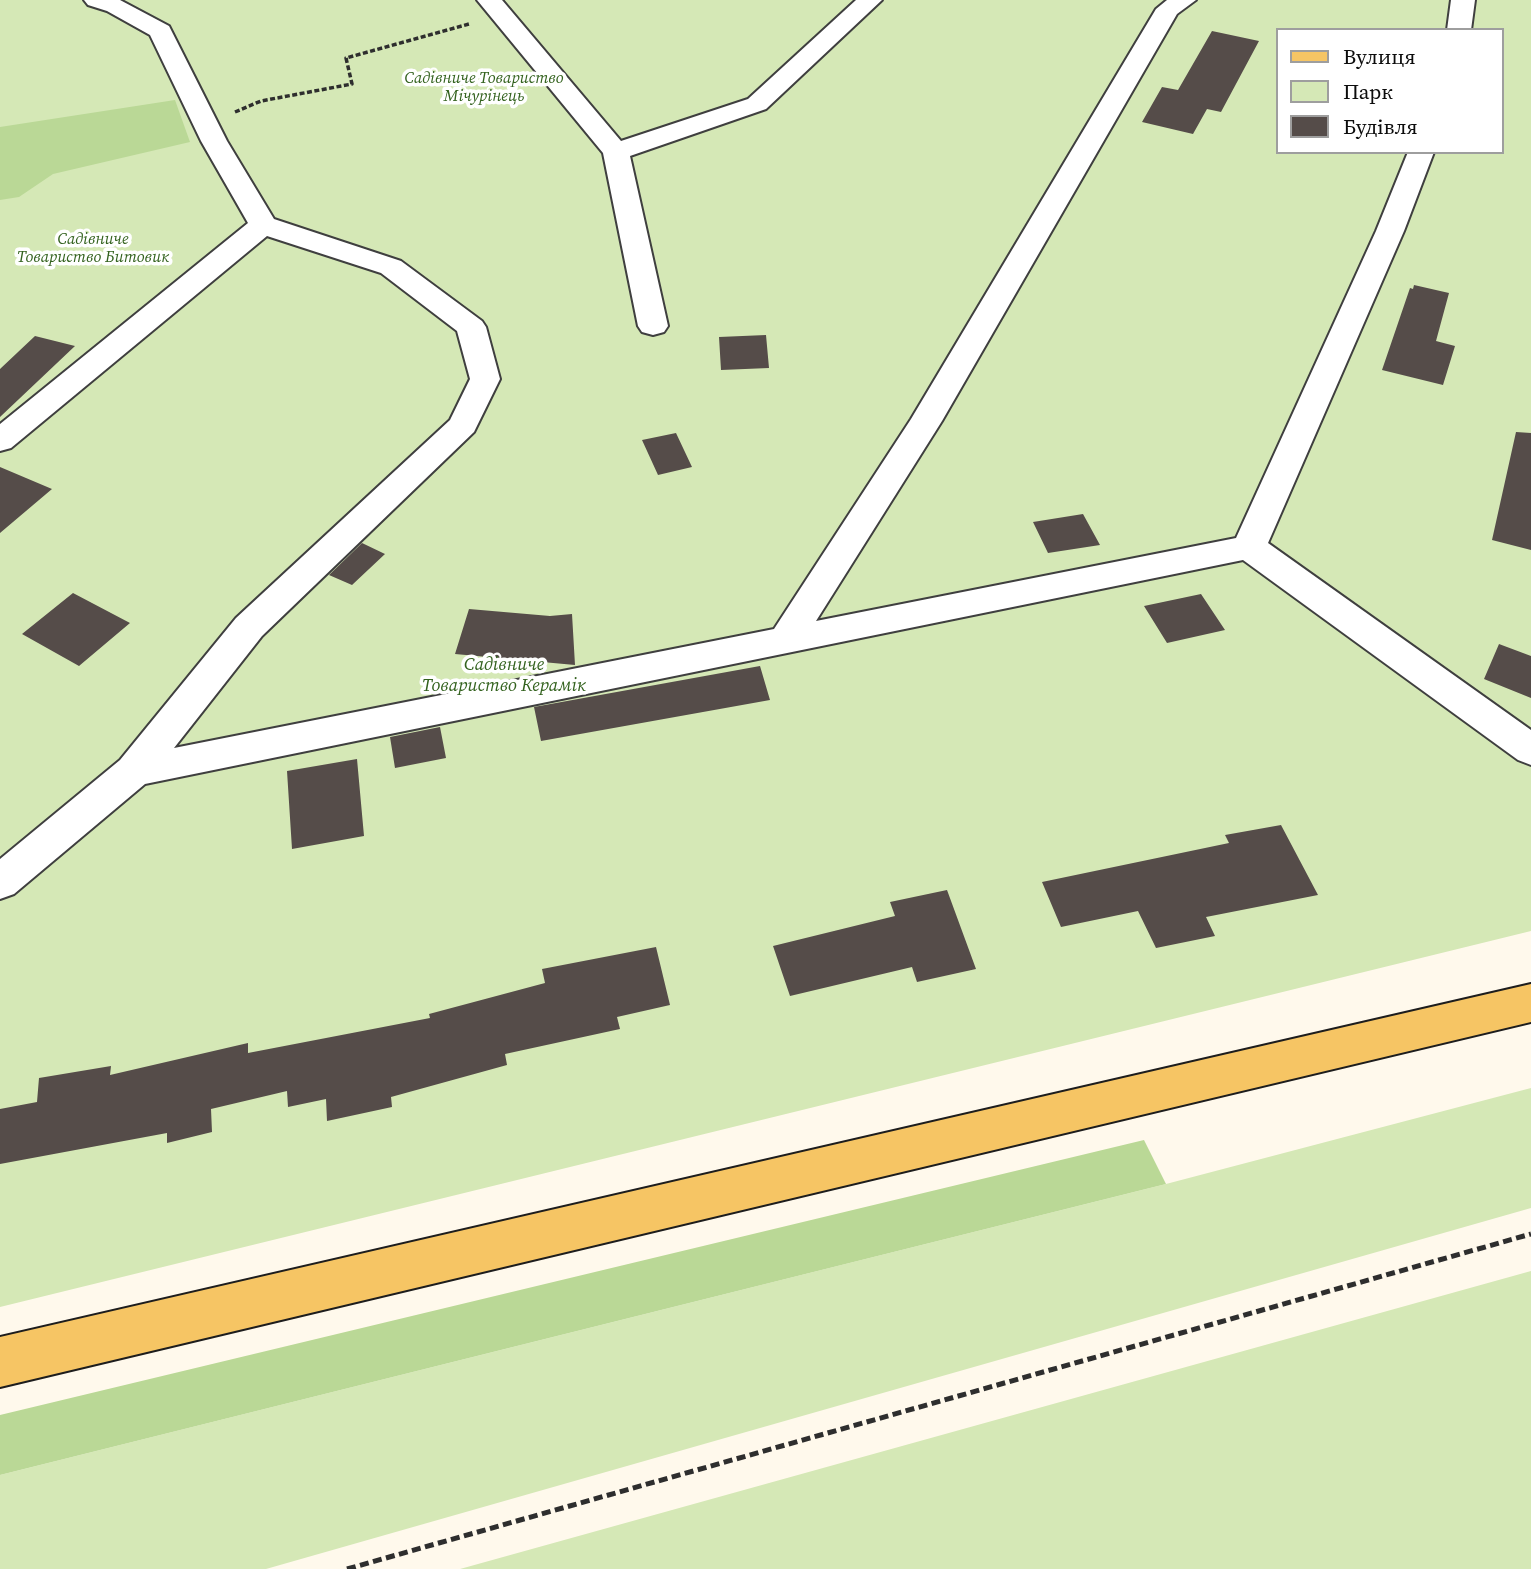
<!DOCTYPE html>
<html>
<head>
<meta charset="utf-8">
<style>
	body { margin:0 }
	#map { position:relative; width:1531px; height:1569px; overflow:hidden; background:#fff9ec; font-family:"Source Serif 4",serif }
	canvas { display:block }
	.legend { position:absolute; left:1276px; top:28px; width:228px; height:126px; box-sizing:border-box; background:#fff; border:2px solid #9e9e9e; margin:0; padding:9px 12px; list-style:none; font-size:21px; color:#0c0c0c }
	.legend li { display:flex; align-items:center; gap:14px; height:35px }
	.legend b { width:35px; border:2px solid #9e9e9e }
</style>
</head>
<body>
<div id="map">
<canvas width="1531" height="1569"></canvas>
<ul class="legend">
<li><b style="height:9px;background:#f6c564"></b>Вулиця</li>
<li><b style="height:19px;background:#d5e8b6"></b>Парк</li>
<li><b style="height:19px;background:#554c49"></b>Будівля</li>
</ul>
</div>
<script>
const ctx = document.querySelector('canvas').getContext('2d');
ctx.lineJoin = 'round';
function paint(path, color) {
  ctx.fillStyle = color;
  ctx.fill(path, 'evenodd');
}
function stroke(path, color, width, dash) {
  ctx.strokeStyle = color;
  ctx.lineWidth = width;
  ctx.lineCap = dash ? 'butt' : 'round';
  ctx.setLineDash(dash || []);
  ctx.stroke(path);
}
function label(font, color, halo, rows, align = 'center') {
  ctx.font = font + ' "Source Serif 4",serif';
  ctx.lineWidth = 7;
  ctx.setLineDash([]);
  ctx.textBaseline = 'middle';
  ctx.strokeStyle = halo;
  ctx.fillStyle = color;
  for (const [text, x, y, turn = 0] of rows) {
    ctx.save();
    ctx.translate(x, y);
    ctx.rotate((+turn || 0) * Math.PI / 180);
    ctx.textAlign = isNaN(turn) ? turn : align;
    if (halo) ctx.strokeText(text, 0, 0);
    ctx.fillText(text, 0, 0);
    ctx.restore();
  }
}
const green = new Path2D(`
	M0 0H1531V931L0 1307ZM1277 30H1501V152H1277Z
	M1531 1088V1208L266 1569H0V1475L1166 1184Z
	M1531 1271V1569H460Z`);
const forest = new Path2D(`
	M175 100 190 142 53 174 19 197 0 200V127Z
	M1144 1140 1166 1184 0 1475V1415Z`);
const building = new Path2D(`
	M1212 31 1259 41 1221 112 1207 109 1193 134 1142 122 1162 87 1178 90Z
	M1414 285 1449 293 1436 341 1455 346 1443 385 1382 370 1410 288 1413 289Z
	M766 335 769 368 721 370 719 337Z
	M35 336 75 346 0 417V369Z
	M1516 432 1531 433V550L1492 540Z
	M676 433 692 467 658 475 642 440Z
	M0 467 52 489 0 533Z
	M1083 514 1100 545 1048 553 1033 522Z
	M362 543 385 554 352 585 329 575Z
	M73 593 130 623 79 666 22 634Z
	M1201 594 1225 630 1167 643 1144 606Z
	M469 609 550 616 572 614 575 665 455 654Z
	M1499 644 1531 656V698L1484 679Z
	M760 666 770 700 541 741 534 707Z
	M440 727 446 758 395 768 390 737Z
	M357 759 364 836 292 849 287 771Z
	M1281 825 1318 895 1206 917 1215 936 1156 948 1138 911 1061 927 1042 882 1229 843 1225 835Z
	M947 890 976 969 917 982 912 967 790 996 773 946 895 916 890 902Z
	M656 947 670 1005 617 1017 620 1029 505 1054 507 1065 391 1097 392 1107 327 1121 326 1099 288 1107 287 1091 211 1109 212 1132 167 1143V1133L0 1164V1109L37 1102 39 1078 111 1066 110 1075 248 1043V1053L430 1018 429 1014 545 983 542 969Z`);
const pathFar1 = new Path2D(`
	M235 112 261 101 352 84 346 58 469 24`);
const path = new Path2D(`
	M347 1569 1531 1234`);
const minor = new Path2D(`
	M84 0H120L169 26 227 141 274 219 401 261 482 321 486 327 500 379 474 432 262 636 174 748 774 629 911 419 1156 9 1167 0H1196L1177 14 942 421 816 621 1236 538 1376 231 1408 152H1434L1404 231 1268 543 1531 730V765L1518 760 1243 560 145 784 14 894 0 899V859L120 760 236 618 450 420 470 379 457 331 381 273 267 236 11 448 0 451V424L248 223 201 141 150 35 107 11 88 5Z
	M477 0H502L621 141 748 99 856 0H882L766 109 630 156 668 326 664 332 653 335 642 332 638 326 603 153Z
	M1451 0H1475L1471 30H1447Z`);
const major = new Path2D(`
	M1531 984V1022L0 1387V1337Z`);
const farParknames = [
	["Садівниче Товариство",484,79],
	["Мічурінець",484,97],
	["Садівниче",93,240],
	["Товариство Битовик",93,258]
];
const parkNames = [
	["Садівниче",504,665],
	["Товариство Керамік",504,686]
];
paint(green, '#d5e8b6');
paint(forest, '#bad896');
paint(building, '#554c49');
stroke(minor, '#3f3f3f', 4);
stroke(major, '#1d1d1d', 4);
stroke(pathFar1, '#2e2e2e', 3.5, [5, 2.5]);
stroke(path, '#2e2e2e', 5, [9, 4.5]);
paint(minor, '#fff');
paint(major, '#f6c564');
label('italic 16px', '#33621e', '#fff', farParknames);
label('italic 18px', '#33621e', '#fff', parkNames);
</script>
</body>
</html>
